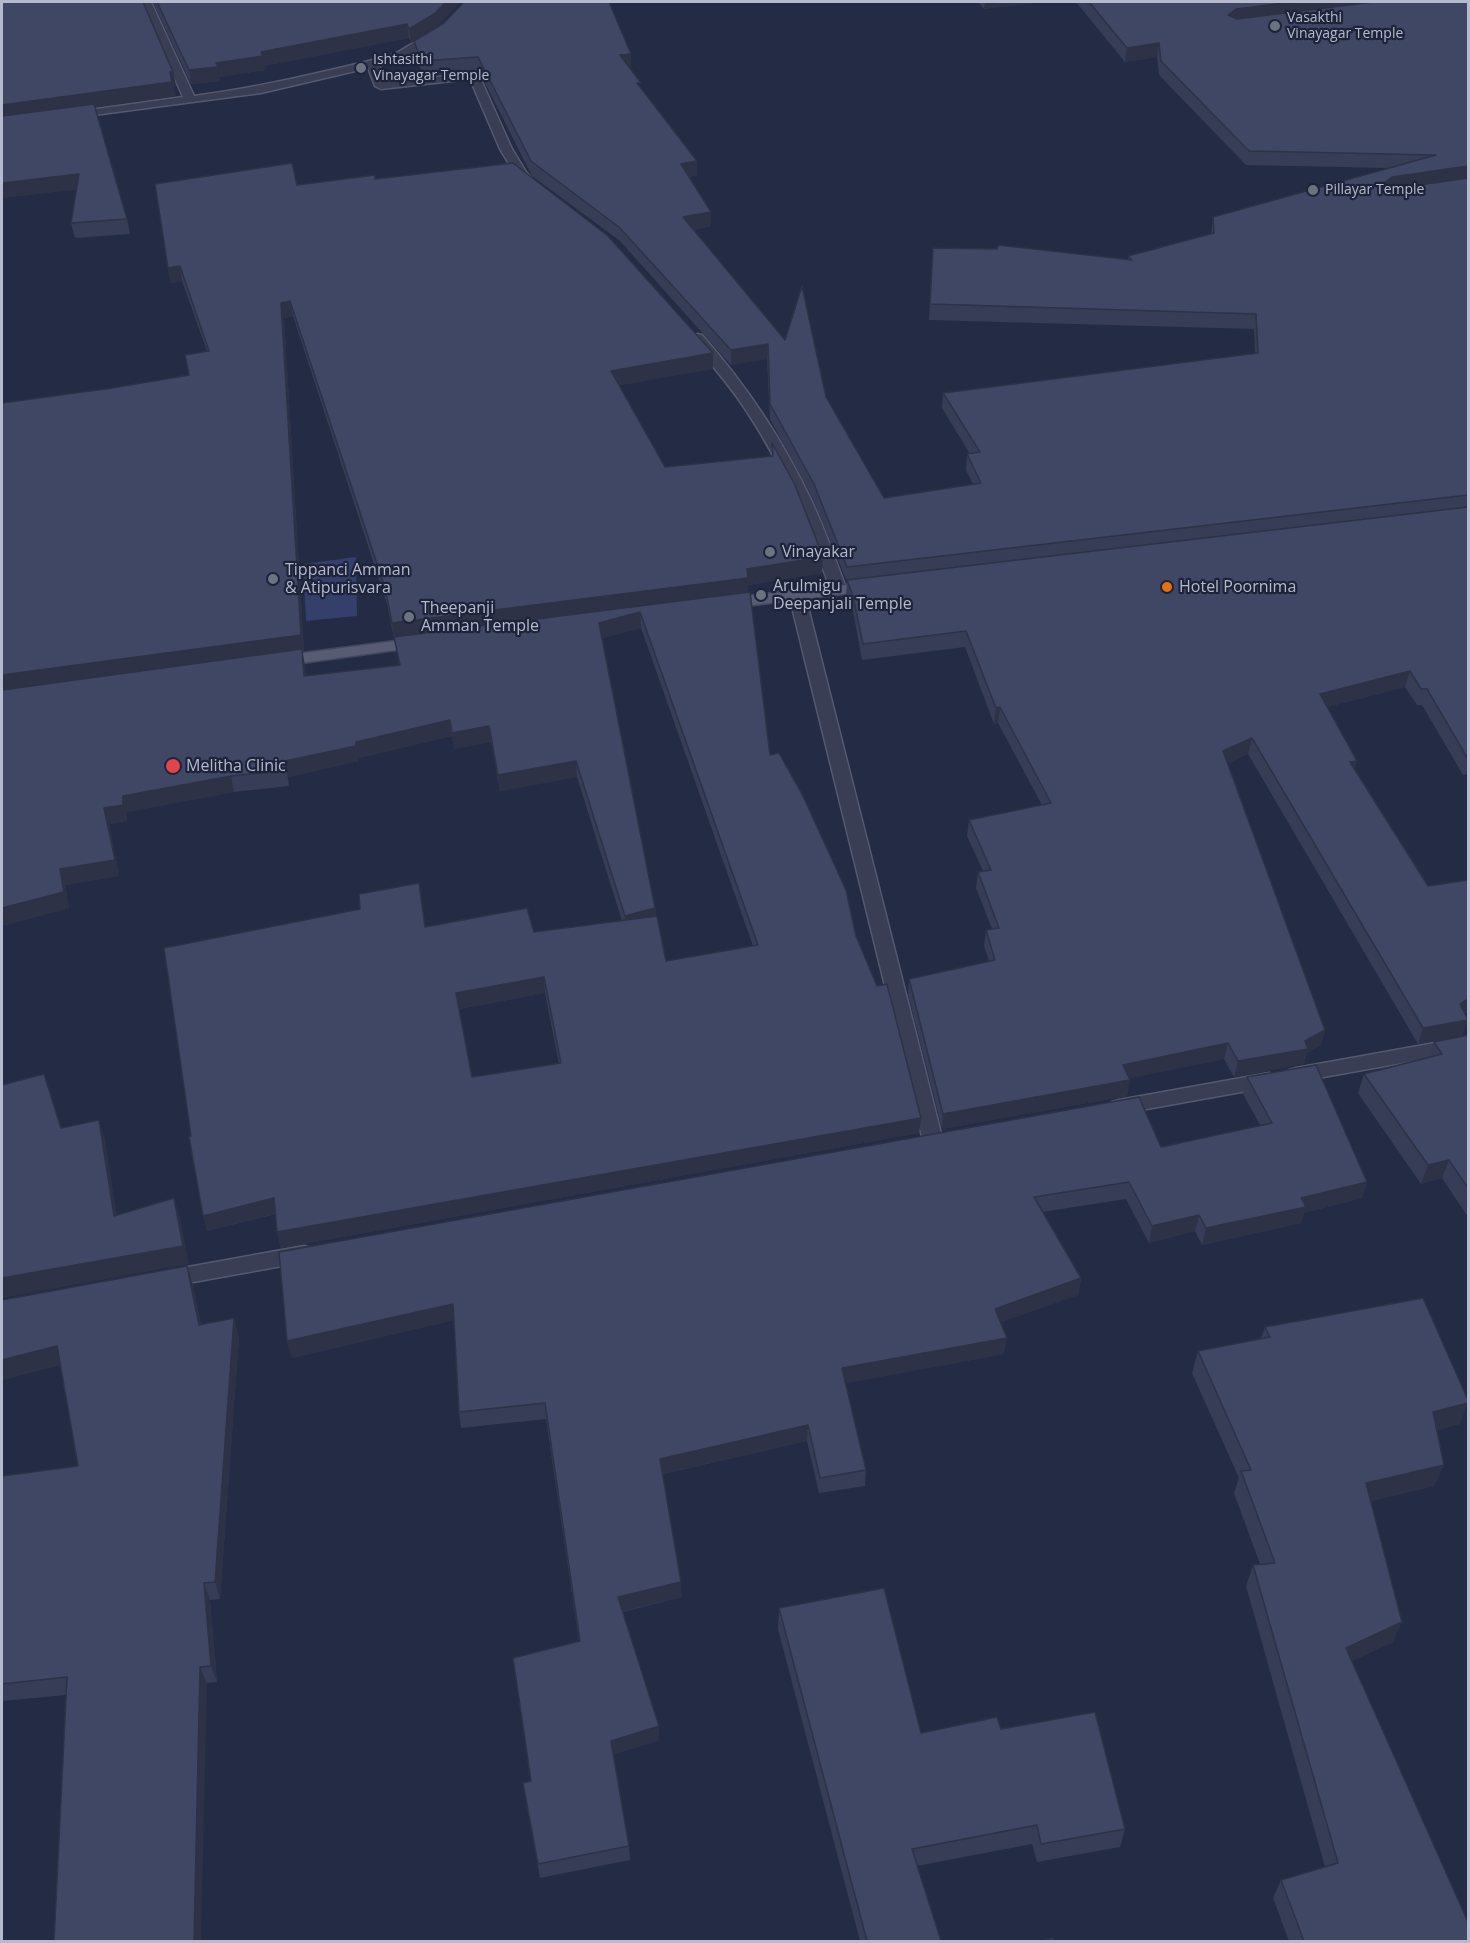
<!DOCTYPE html>
<html>
<head>
<meta charset="utf-8">
<style>
	body { margin:0 }
	#map { position:relative; width:1470px; height:1943px; overflow:hidden; background:#242b45; font-family:"Open Sans",sans-serif }
	canvas { display:block }
	.frame { position:absolute; inset:0; border:3px solid #b6bace; pointer-events:none }
</style>
</head>
<body>
<div id="map">
<canvas width="1470" height="1943"></canvas>
<div class="frame"></div>
</div>
<script>
const ctx = document.querySelector('canvas').getContext('2d');
ctx.lineJoin = 'round';
function paint(path, color) {
  ctx.fillStyle = color;
  ctx.fill(path, 'evenodd');
}
function stroke(path, color, width, dash) {
  ctx.strokeStyle = color;
  ctx.lineWidth = width;
  ctx.lineCap = dash ? 'butt' : 'round';
  ctx.setLineDash(dash || []);
  ctx.stroke(path);
}
function label(font, color, halo, rows, align = 'center') {
  ctx.font = font + ' "Open Sans",sans-serif';
  ctx.lineWidth = 4.5;
  ctx.setLineDash([]);
  ctx.textBaseline = 'middle';
  ctx.strokeStyle = halo;
  ctx.fillStyle = color;
  for (const [text, x, y, turn = 0] of rows) {
    ctx.save();
    ctx.translate(x, y);
    ctx.rotate((+turn || 0) * Math.PI / 180);
    ctx.textAlign = isNaN(turn) ? turn : align;
    if (halo) ctx.strokeText(text, 0, 0);
    ctx.fillText(text, 0, 0);
    ctx.restore();
  }
}
const water = new Path2D(`
	M356 557 357 616 306 621 303 564Z`);
const minor = new Path2D(`
	M141 2H151L194 96C261 87 324 72 389 56 405 52 423 31 439 34V38L403 59 379 65 385 82 478 73 512 149 526 172 536 183 534 186H526L517 177 500 149 470 79 381 89 375 86 368 68 261 93 71 118V114L75 112 183 97Z
	M697 334 702 335C746 385 783 440 811 500 825 529 835 560 847 590L844 593H834L831 590C808 529 785 470 749 415 732 387 710 364 690 338Z
	M797 590 805 595 943 1141 940 1146 933 1149 926 1146 923 1141 789 595Z
	M1468 1037V1051L1296 1082 1289 1080 1287 1075 1289 1070 1296 1068Z
	M1269 1073 1276 1075 1278 1080 1276 1085 1269 1087 1119 1114 1112 1112 1109 1107 1112 1102 1119 1100Z
	M304 1246 311 1248 314 1254 311 1260 304 1262 166 1287 159 1285 156 1279 159 1273 166 1271Z`);
const major = new Path2D(`
	M871 582 876 584 879 587 876 590 729 608 721 603 729 598Z
	M419 638 427 643 425 646 280 666 272 661 280 656Z`);
const wall = new Path2D(`
	M2 2 173 72 176 86H173L175 96 95 107 127 219 130 234 75 238 71 223 77 189 2 198Z
	M153 2H460L436 27 631 68H630L641 89 697 161V175L689 177 711 212V226L694 230 826 397 884 498 973 484 966 470 967 454H970L942 408 943 393 1255 353 1254 329 929 320 933 248 1128 260V256L1211 234 1213 217 1388 168 1246 165 1159 75 1157 57 1125 62 1076 2H1468V774L1463 775 1422 705H1417L1405 687 1327 707 1355 770 1468 1011 1465 1014 1468 1020 1462 1036 1418 1044 1248 754 1228 763 1325 1030 1321 1045 1307 1053 1304 1064 1234 1077 1224 1059 1130 1078 1127 1096 942 1129 908 995 909 979 989 961 984 946 986 930 992 929 976 888 978 872 983 871 967 836 969 820 1042 805 998 723 994 724 965 647 862 660 853 611 846 596 847 582 813 499 770 419 767 359 731 365 620 241 532 176 479 71 423 75 415 55 414 41 411 43 409 38 264 66 265 70 219 77 220 81 191 84Z
	M978 2H1042L984 9Z
	M376 179 713 353V369L619 385 665 467 772 457V443L822 573 748 585V592L770 755 856 936 921 1118 919 1133 281 1248 277 1232 276 1214 207 1231 203 1216 191 1136 425 927 534 932 622 921 577 777 500 791 491 742 454 749 452 736 359 758V761L288 777 289 786 234 792 127 812V821L109 824 119 876 65 885 69 908 2 926 112 388 189 375 207 351 182 281 171 283 168 268 297 185ZM293 316 387 604 394 639 395 638 399 665 306 676 302 651H304L284 318ZM641 628 753 946 666 961 656 916 655 908 602 638ZM545 993 559 1064 472 1077 459 1009Z
	M1468 1035V1217L1442 1178 1421 1184 1358 1093 1364 1074 1429 1057 1434 1042Z
	M1247 1077 1367 1182 1362 1198 1304 1213 1301 1223 1202 1245 1195 1231 1149 1243 1126 1199 1042 1212 1081 1278 1078 1295 1001 1322 1004 1354 846 1383 866 1470 865 1486 819 1493 807 1441 663 1474 682 1597 623 1612 659 1740 613 1755 629 1846 630 1860 540 1878 523 1783 531 1781 579 1641 546 1419 461 1428 459 1412 454 1320 292 1358 287 1341 1260 1125 1243 1094Z
	M187 1266 193 1285 201 1325 239 1337 220 1599 210 1600 217 1682 66 1695 2 1701V1476L78 1466 60 1365 2 1380V1300Z
	M1265 1327 1460 1424 1437 1430 1444 1465 1434 1486 1371 1501 1393 1642 1352 1661 1468 1941H1289L1273 1898 1281 1880 1325 1867 1246 1586 1253 1565 1260 1564 1234 1493 1239 1478 1192 1373 1198 1351 1261 1338Z
	M779 1608 921 1733 1001 1729 1125 1829 1120 1847 1037 1862 1032 1844 917 1866 941 1941H860L778 1629Z`);
const shadedWall = new Path2D(`
	M446 2H460L436 28 411 43 409 29Z
	M985 2H1042L984 9Z
	M1293 2H1398L1234 23 1228 15 1236 9Z
	M407 24 409 38 264 66 265 70 219 77 220 81 191 84 189 70 261 52Z
	M1159 43 1157 57 1125 62 1127 48Z
	M631 54V68L621 70 620 55Z
	M173 72 176 86H173L175 96 2 120V105Z
	M697 161V175L681 178V164Z
	M1468 166V180L1389 192 1384 183 1392 177Z
	M79 174 83 189 2 198V183Z
	M711 212V226L683 232V217Z
	M180 266 182 281 171 283 168 268Z
	M290 301 293 316 284 318 304 651H302L305 665 307 692 2 693V675L281 303Z
	M768 344 767 359 731 365V350Z
	M713 353V369L612 387 611 371Z
	M823 557 822 573 748 585V594L394 639 392 623 747 569Z
	M640 612 641 628 599 639V623Z
	M1410 671 1405 687 1316 710 1320 694Z
	M1000 707 998 723 994 724 996 708Z
	M450 720 489 726 491 742 454 749 452 736 359 758V761L288 777 289 786 285 761 356 742Z
	M1252 738 1248 754 1220 767 1223 751Z
	M576 761 577 777 500 791 498 775Z
	M1357 761 1353 777 1350 762Z
	M231 776 234 792 127 812V821L109 824 119 876 65 885 69 908 2 926V908L60 869 104 808 123 796Z
	M655 908 656 924 625 932V916Z
	M544 977 545 993 458 1009 456 993Z
	M1468 999V1011L1454 1020 1460 1004Z
	M1468 1020 1462 1036 1418 1044 1423 1028Z
	M1325 1030 1321 1045 1307 1053 1304 1064 1234 1077 1238 1061 1305 1041Z
	M1228 1043 1224 1059 1120 1080 1123 1065Z
	M1130 1080 1127 1096 942 1129 943 1114Z
	M921 1118 919 1133 281 1248 277 1232Z
	M99 1120 105 1139 120 1235 114 1216Z
	M1449 1160 1442 1178 1421 1184 1428 1165Z
	M1367 1182 1362 1198 1304 1213 1301 1223 1202 1245 1206 1228 1301 1198Z
	M174 1198 180 1217 189 1264 2 1298V1299V1278Z
	M274 1198 278 1213 207 1231 203 1216Z
	M1199 1215 1195 1231 1149 1243 1152 1226Z
	M187 1266 193 1285 205 1344 199 1325Z
	M1081 1278 1078 1295 993 1325 995 1309Z
	M453 1304 455 1320 292 1358 287 1341Z
	M234 1318 239 1337 220 1599 215 1582Z
	M1007 1338 1004 1354 841 1384 842 1368Z
	M57 1346 64 1364 2 1380V1360Z
	M1468 1403 1460 1424 1424 1434 1433 1412Z
	M808 1425 807 1441 661 1474 660 1459Z
	M1444 1465 1434 1486 1358 1504 1366 1483Z
	M681 1582 682 1597 619 1612 618 1597Z
	M204 1583 210 1600 217 1682 211 1666Z
	M1402 1622 1393 1642 1337 1668 1346 1648Z
	M200 1667 207 1684 201 1941H194Z
	M659 1726V1740L612 1755 611 1741Z`);
const building = new Path2D(`
	M2 2H143L173 72H170L172 82 2 105Z
	M157 2H446L434 14 409 29 407 24 261 52 263 56 216 63 218 67 189 70Z
	M464 2H609L631 54 620 55 641 83H637L697 161 681 164 711 212 683 217 785 340 802 286 826 397 884 498 981 483 967 454 980 452 943 393 1258 353 1256 314 930 304 933 248 997 249 998 245 1132 260 1128 256 1214 233 1213 217 1436 155 1249 151 1161 61 1159 43 1127 48 1089 2H1293L1236 9 1228 15 1237 19 1373 2H1468V166L1392 177 1384 183 1391 189 1468 178V495L847 567 814 484 770 404 768 344 731 350 619 227 531 161 478 57 422 61 414 41 444 23Z
	M94 104 127 219 71 223 79 174 2 183V116Z
	M292 163 297 185 375 175V179L513 163 608 236 713 353 611 371 665 467 773 456 772 443 795 485 823 557 747 569 748 578 392 623 385 588 290 301 281 303 301 635 2 675V403L112 388 189 375 185 355 209 351 180 266 168 268 155 184Z
	M1468 507V759L1427 689H1421L1410 671 1320 694 1357 761 1350 762 1428 886 1468 880V999L1460 1004 1468 1020 1423 1028 1252 738 1223 751 1325 1030 1305 1041 1308 1049 1238 1061 1228 1043 1123 1065 1130 1080 943 1114 909 979 995 960 986 930 999 928 978 872 991 870 969 820 1051 803 1000 707 996 708 966 631 863 644 853 596 847 580Z
	M750 592 770 755 779 753 803 796 846 890 856 936 877 986 887 984 921 1118 277 1232 274 1198 203 1216 189 1137 191 1136 164 948 360 909 359 894 419 883 425 927 527 908 534 932 657 916 666 961 758 945 640 612 599 623 655 908 625 916 576 761 498 775 489 726 452 733 450 720 356 742V746L285 761 286 770 231 776 123 796V805L104 808 115 860 60 869 64 892 2 908V690L302 649 304 676 400 665 394 637ZM544 977 561 1063 472 1077 456 993Z
	M1468 1035V1188L1449 1160 1428 1165 1364 1074 1442 1054 1434 1042Z
	M1316 1065 1367 1182 1301 1198 1306 1207 1206 1228 1199 1215 1152 1226 1129 1182 1034 1197 1081 1278 995 1309 1007 1338 842 1368 866 1470 820 1478 808 1425 660 1459 681 1582 618 1597 659 1726 611 1741 629 1846 538 1864 523 1783 531 1781 513 1658 580 1641 545 1403 459 1412 453 1304 287 1341 279 1252 1139 1097 1161 1147 1272 1123 1247 1077Z
	M44 1074 61 1128 99 1120 114 1216 174 1198 183 1246 2 1278V1085Z
	M187 1266 199 1325 234 1318 215 1582 204 1583 211 1666 200 1667 194 1941H54L67 1677 2 1684V1476L78 1466 57 1346 2 1360V1300Z
	M1423 1298 1468 1400V1403L1433 1412 1444 1465 1366 1483 1402 1622 1346 1648 1468 1922V1941H1304L1281 1880 1338 1863 1253 1565 1275 1563 1241 1471 1251 1470 1198 1351 1270 1337 1265 1327Z
	M884 1588 921 1733 997 1717 1001 1729 1095 1712 1125 1829 1041 1844 1037 1825 912 1849 941 1941H867L779 1608Z
	M1053 1938 1054 1941H1042Z`);
const markers = [
	[1275,26,6,"#6b7280"],
	[361,68,6,"#6b7280"],
	[1313,190,6,"#6b7280"],
	[770,552,6,"#6b7280"],
	[273,579,6,"#6b7280"],
	[1167,587,6,"#e8710a"],
	[761,595,6,"#6b7280"],
	[409,617,6,"#6b7280"],
	[173,766,8,"#e0444e"]
];
const farPoinames = [
	["Vasakthi",1287,18],
	["Vinayagar Temple",1287,34],
	["Ishtasithi",373,60],
	["Vinayagar Temple",373,76],
	["Pillayar Temple",1325,190]
];
const poiNames = [
	["Vinayakar",782,552],
	["Tippanci Amman",285,570],
	["& Atipurisvara",285,588],
	["Arulmigu",773,586],
	["Deepanjali Temple",773,604],
	["Hotel Poornima",1179,587],
	["Theepanji",421,608],
	["Amman Temple",421,626],
	["Melitha Clinic",186,766]
];
paint(water, '#343f6b');
stroke(minor, '#54596e', 3);
stroke(major, '#42475d', 3);
paint(minor, '#393e54');
paint(major, '#575c74');
paint(wall, '#373d57');
paint(shadedWall, '#2d3247');
paint(building, '#404765');
stroke(building, '#2d3247', 1.5);
for (const [x, y, r, color] of markers) {
  const dot = new Path2D();
  dot.arc(x, y, r, 0, 2 * Math.PI);
  ctx.fillStyle = color;
  ctx.fill(dot);
  stroke(dot, '#1d2339', 2);
}
label('14px', '#b6bace', '#1d2339', farPoinames, 'left');
label('16px', '#b6bace', '#1d2339', poiNames, 'left');
</script>
</body>
</html>
